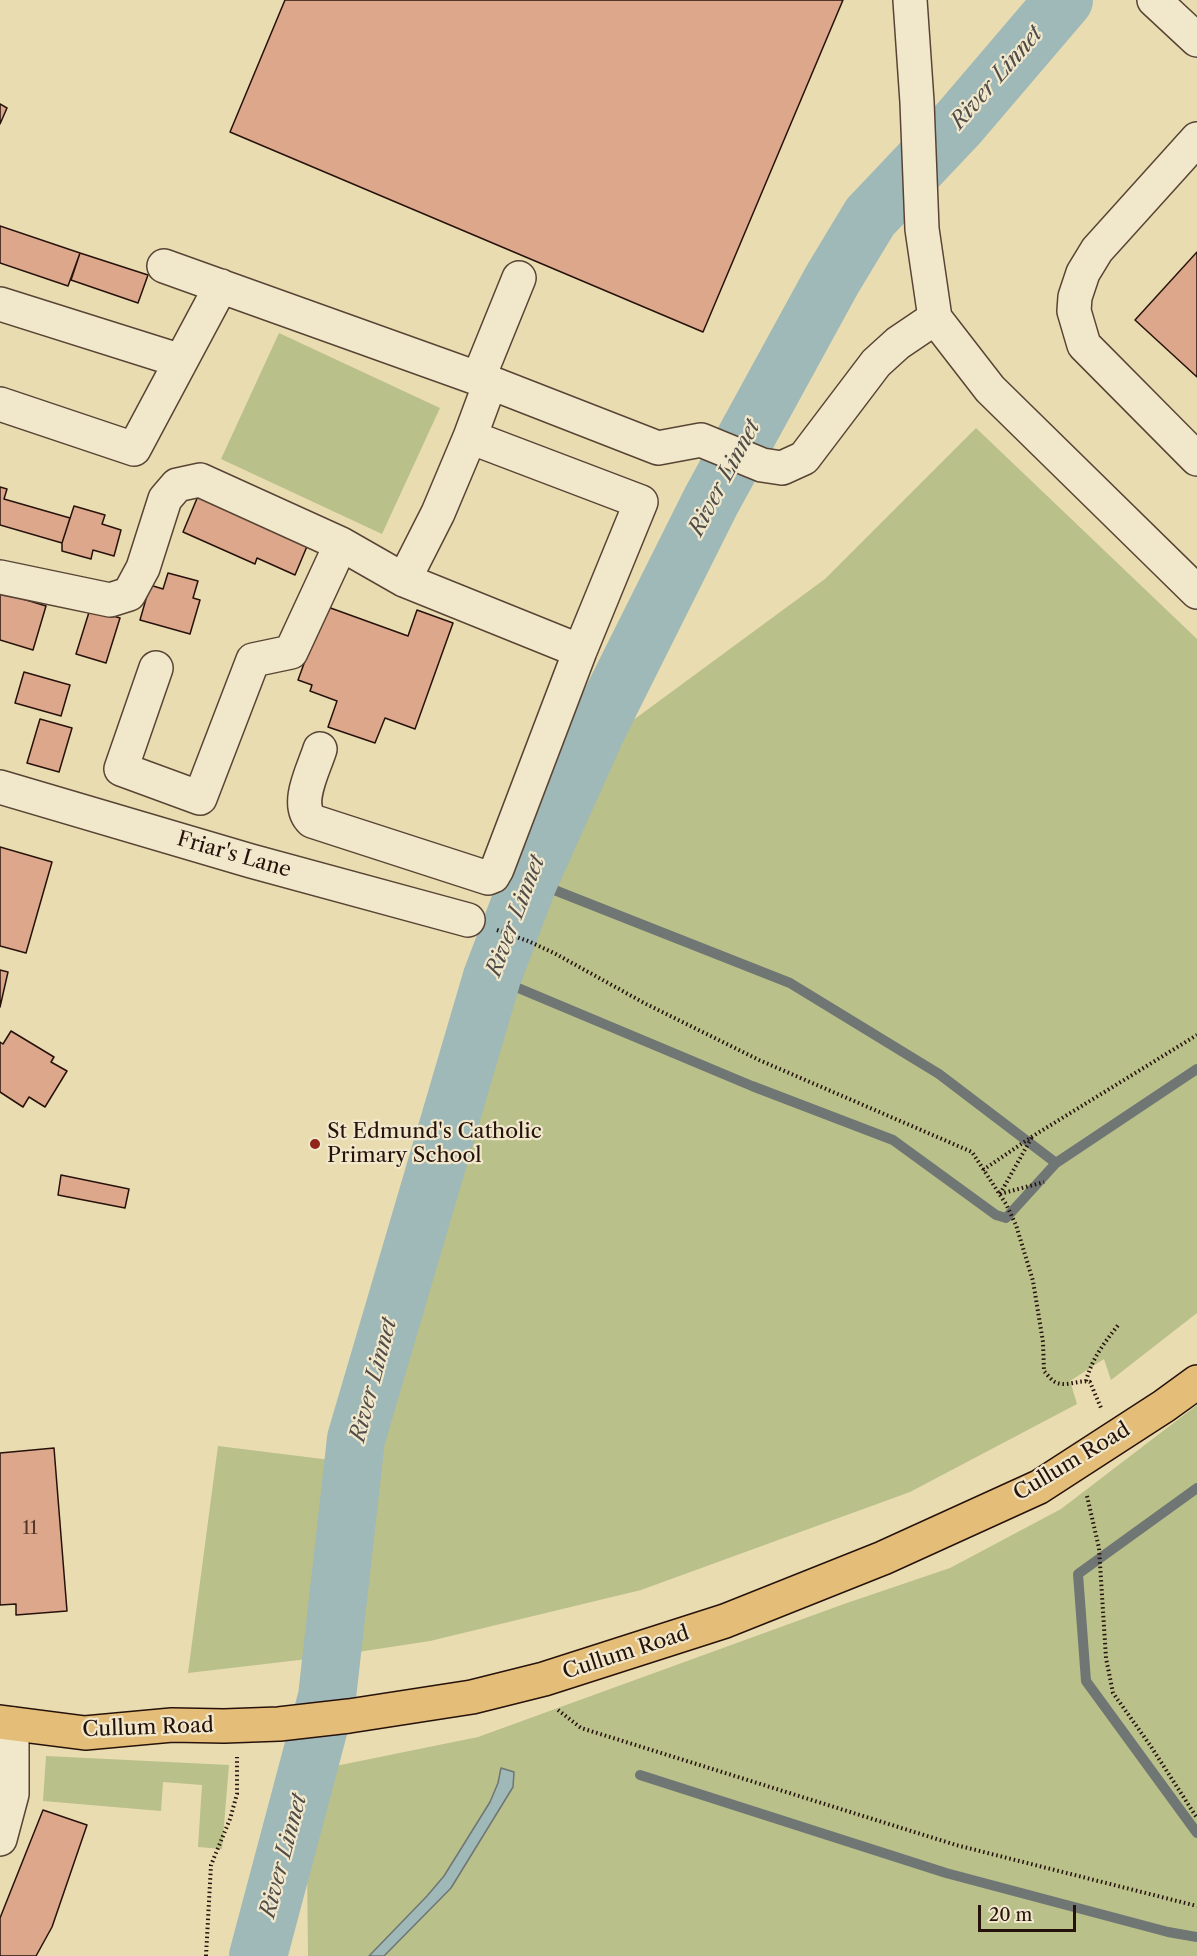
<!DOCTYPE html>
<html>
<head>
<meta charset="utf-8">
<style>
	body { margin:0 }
	#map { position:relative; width:1197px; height:1956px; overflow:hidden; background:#e9dcb0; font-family:"Libre Caslon Text",serif }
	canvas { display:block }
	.scale { position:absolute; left:978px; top:1905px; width:98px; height:27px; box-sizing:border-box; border:3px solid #27120b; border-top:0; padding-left:8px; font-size:18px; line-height:21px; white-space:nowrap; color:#27120b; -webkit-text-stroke:4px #f1e8cc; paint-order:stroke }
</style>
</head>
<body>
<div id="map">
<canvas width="1197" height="1956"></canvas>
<div class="scale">20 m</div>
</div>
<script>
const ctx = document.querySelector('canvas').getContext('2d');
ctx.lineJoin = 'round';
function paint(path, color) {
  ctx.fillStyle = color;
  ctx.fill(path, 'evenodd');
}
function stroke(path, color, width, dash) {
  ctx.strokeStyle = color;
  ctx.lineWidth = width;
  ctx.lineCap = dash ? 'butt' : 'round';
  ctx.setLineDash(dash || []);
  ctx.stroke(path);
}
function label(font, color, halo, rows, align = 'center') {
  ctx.font = font + ' "Libre Caslon Text",serif';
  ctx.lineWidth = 4.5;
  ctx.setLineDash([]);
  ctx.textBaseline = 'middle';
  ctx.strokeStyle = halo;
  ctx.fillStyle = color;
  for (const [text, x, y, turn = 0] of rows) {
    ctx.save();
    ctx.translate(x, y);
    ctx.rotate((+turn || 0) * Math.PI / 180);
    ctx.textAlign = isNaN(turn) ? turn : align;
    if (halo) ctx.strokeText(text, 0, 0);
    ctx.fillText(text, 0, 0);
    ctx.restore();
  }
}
const green = new Path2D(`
	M279 333 440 408 382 534 221 459Z
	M976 428 1197 639V1313L1111 1380 1104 1359 1070 1381 1077 1404 910 1492 641 1590 430 1641 325 1657 188 1673 218 1446 371 1465 419 1265 522 955 617 732 825 579Z
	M1197 1405V1956H308L306 1772 478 1737 844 1604 950 1568 1061 1509Z
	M46 1756 229 1765 222 1849 198 1847 202 1785 163 1782 161 1811 43 1801Z`);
const water = new Path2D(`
	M321 1764 270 1944 269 1956H248L253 1923 265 1883 254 1878 268 1867 298 1765Z
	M501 1768 514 1772 513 1787 451 1888 384 1956H369L427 1896 444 1876 490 1802 498 1783Z`);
const stream = new Path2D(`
	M529 880 790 983 939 1074 1056 1163
	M492 977 752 1086 893 1140 996 1215 1006 1218 1056 1163 1197 1069
	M1197 1488 1078 1574 1086 1681 1197 1833
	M640 1775 946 1873 1168 1932 1197 1937`);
const river = new Path2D(`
	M258 1956 327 1697 356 1439 492 977 529 880 596 731 711 501 832 280 870 217 959 123 1064 0`);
const building = new Path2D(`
	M285 0H843L703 332 230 132Z
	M0 104 7 108 0 124Z
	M0 226 80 253 68 286 0 263Z
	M1197 252V377L1135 320Z
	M80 253 148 275 138 303 71 280Z
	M0 487 7 489 4 499 70 518 62 543 0 525Z
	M198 496 308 544 295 575 257 558 255 564 183 532Z
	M74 506 105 515 102 524 121 530 114 556 93 550 91 559 62 551V543Z
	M168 573 198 581 193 598 200 600 190 634 140 620 150 585 163 589Z
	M0 592 46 606 33 650 0 640Z
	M325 606 408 636 417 610 453 623 415 729 385 718 375 743 328 727 337 701 310 691 312 685 298 680Z
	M90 609 120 618 106 663 76 654Z
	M24 672 70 685 61 716 15 703Z
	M40 719 72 728 59 772 27 763Z
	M0 847 52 862 26 953 0 946Z
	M0 970 8 972 0 1007Z
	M11 1031 54 1057 51 1062 67 1071 45 1107 29 1097 23 1107 0 1092V1042L3 1044Z
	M61 1175 129 1189 125 1208 58 1195Z
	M54 1448 67 1611 16 1615V1604L0 1605V1453Z
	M43 1810 87 1825 52 1927 36 1956H0V1918Z`);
const path = new Path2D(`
	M497 930 528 941 554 953 646 1004 759 1060 972 1152 1006 1204 1016 1225 1033 1281 1043 1342 1044 1371C1047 1374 1051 1380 1055 1382 1066 1388 1079 1379 1090 1382L1101 1408
	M983 1170 1033 1136 1197 1035
	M1000 1194 1032 1137
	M1000 1194 1044 1182
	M1086 1381C1092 1358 1105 1342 1119 1324
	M1087 1496 1099 1548 1106 1658 1113 1693 1150 1745 1197 1818
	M558 1710 581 1728 956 1845 1197 1906
	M206 1956 211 1865 230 1819 237 1794V1757`);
const minor = new Path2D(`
	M910 0 917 102 922 229 935 318 990 389 1197 592
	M1154 0 1197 40
	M1197 139 1097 250 1083 273 1075 297 1074 311 1084 345 1197 459
	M164 266 499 386 658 448 701 440 762 465 782 468 804 458 876 363 898 343 935 318
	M0 304 181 361
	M478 379 519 278
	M0 404 134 449 221 286
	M470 437 490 383
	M341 544 404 580 580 651 641 502 470 437 438 513 404 580
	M0 577 110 600 129 594 143 568 165 499 177 485 200 480 341 544 291 652 253 660 200 798 121 769 156 668
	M320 749C314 769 294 804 312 821L488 878 493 876 497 869 580 651
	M0 787 251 861 468 920
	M0 1839 12 1794V1724`);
const major = new Path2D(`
	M0 1722 85 1733 172 1725 224 1726 279 1724 349 1716 472 1697 544 1679 725 1621 883 1558 1039 1487 1164 1406 1197 1382`);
const markers = [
	[315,1144,6,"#8f2418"]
];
const numberNames = [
	["11",30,1529]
];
const streetNames = [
	["Friar's Lane",234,855,16],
	["Cullum Road",1072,1462,-31],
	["Cullum Road",626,1653,-18],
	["Cullum Road",148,1728,-2]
];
const poiNames = [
	["St Edmund's Catholic",327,1132],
	["Primary School",327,1156]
];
const waterNames = [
	["River Linnet",997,78,-49],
	["River Linnet",725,478,-62],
	["River Linnet",516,916,-69],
	["River Linnet",374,1380,-75],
	["River Linnet",284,1856,-75]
];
paint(green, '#b9c08a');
paint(water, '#9fb8b8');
stroke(water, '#6f7673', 1.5);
stroke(stream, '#6f7673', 10);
stroke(river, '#9fb8b8', 58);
paint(building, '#dca78b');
stroke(building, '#27120b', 1.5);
stroke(minor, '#584434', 36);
stroke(major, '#27120b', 36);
stroke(path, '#27120b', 4, [1.5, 3]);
stroke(minor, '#f1e8cc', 33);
stroke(major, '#e4be78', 33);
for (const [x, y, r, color] of markers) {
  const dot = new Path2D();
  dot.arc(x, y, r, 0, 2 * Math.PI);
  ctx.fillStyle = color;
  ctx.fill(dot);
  stroke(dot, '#f1e8cc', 2);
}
label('18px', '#54372b', null, numberNames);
label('21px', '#27120b', '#f1e8cc', streetNames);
label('21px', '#27120b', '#f1e8cc', poiNames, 'left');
label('italic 22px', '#514c48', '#f1e8cc', waterNames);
</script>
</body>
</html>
